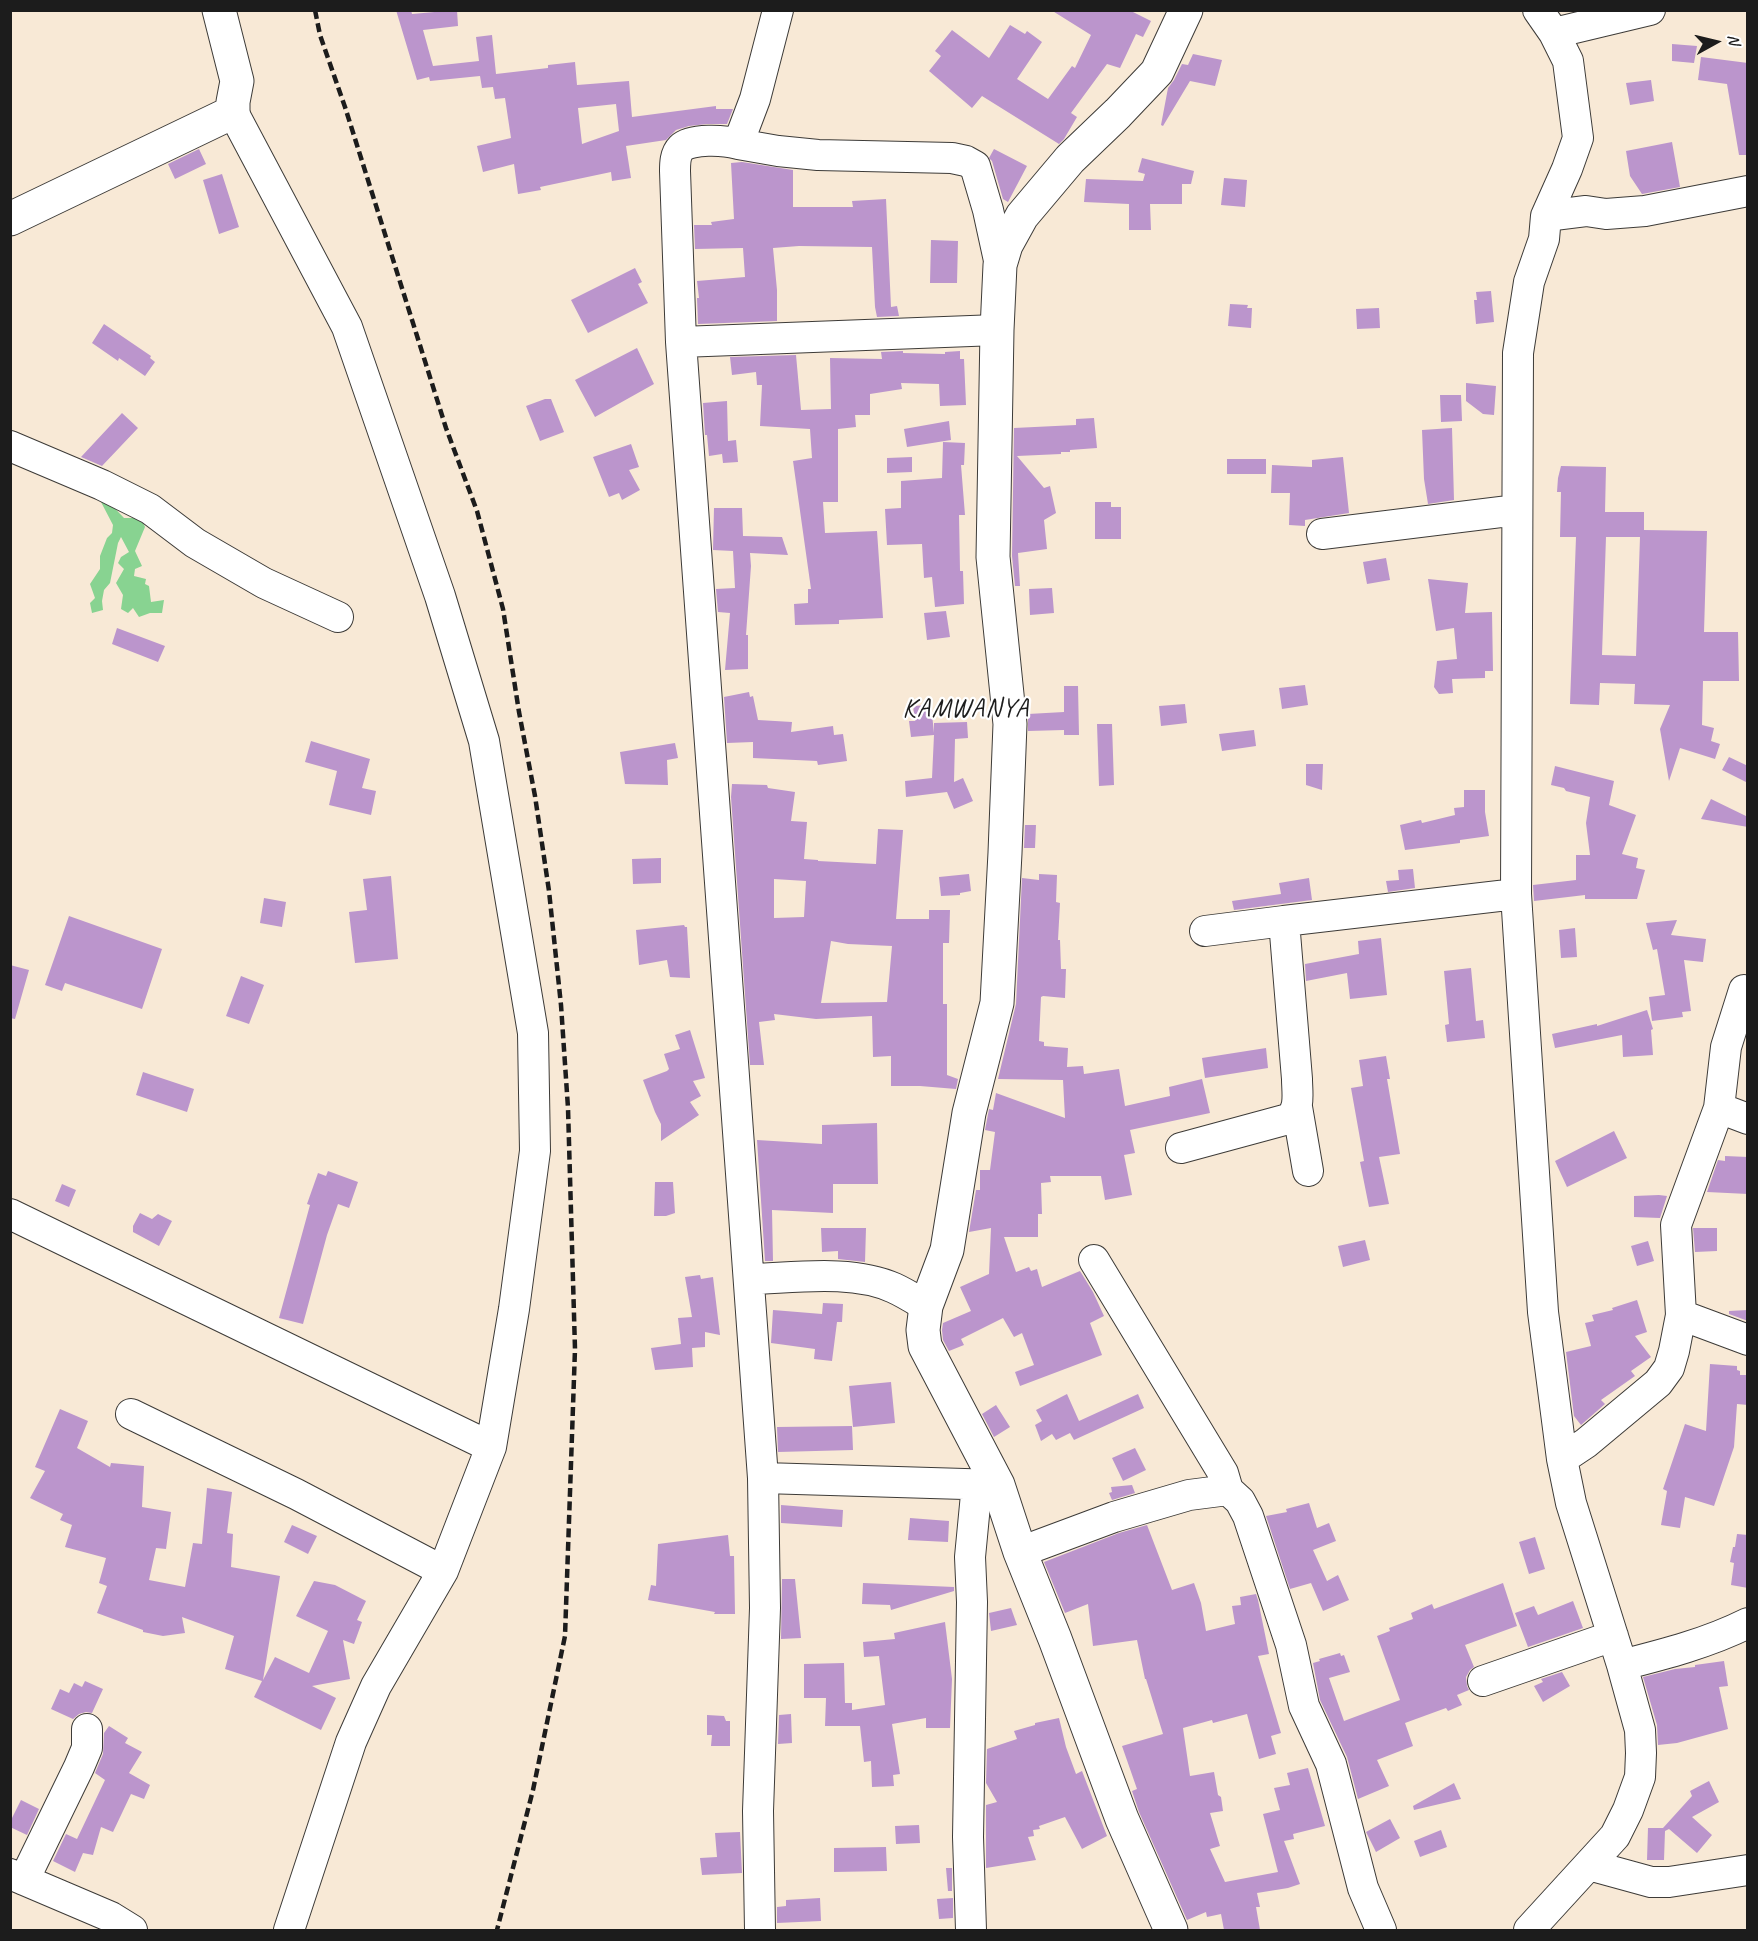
<!DOCTYPE html>
<html>
<head>
<meta charset="utf-8">
<style>
	body { margin:0 }
	#map { position:relative; width:1758px; height:1941px; overflow:hidden; background:#f8e9d6; font-family:Caveat,sans-serif }
	canvas { display:block }
	.frame { position:absolute; inset:0; border:12px solid #1c1c1c; pointer-events:none }
	.north { position:absolute; left:1686px; top:12px; width:60px; height:60px; -webkit-text-stroke:4px #fff; paint-order:stroke; rotate:82deg; font-size:16px; font-weight:700; line-height:24px; text-align:center; color:#1c1c1c }
	.north::after { content:''; display:block; margin:auto; width:21px; height:27px; background:#1c1c1c; clip-path:polygon(50% 0,100% 100%,50% 72%,0 100%) }
</style>
</head>
<body>
<div id="map">
<canvas width="1758" height="1941"></canvas>
<div class="frame"></div>
<div class="north">N</div>
</div>
<script>
const ctx = document.querySelector('canvas').getContext('2d');
ctx.lineJoin = 'round';
function paint(path, color) {
  ctx.fillStyle = color;
  ctx.fill(path, 'evenodd');
}
function stroke(path, color, width, dash) {
  ctx.strokeStyle = color;
  ctx.lineWidth = width;
  ctx.lineCap = dash ? 'butt' : 'round';
  ctx.setLineDash(dash || []);
  ctx.stroke(path);
}
function label(font, color, halo, rows, align = 'center') {
  ctx.font = font + ' Caveat,sans-serif';
  ctx.lineWidth = 4.5;
  ctx.setLineDash([]);
  ctx.textBaseline = 'middle';
  ctx.strokeStyle = halo;
  ctx.fillStyle = color;
  for (const [text, x, y, turn = 0] of rows) {
    ctx.save();
    ctx.translate(x, y);
    ctx.rotate((+turn || 0) * Math.PI / 180);
    ctx.textAlign = isNaN(turn) ? turn : align;
    if (halo) ctx.strokeText(text, 0, 0);
    ctx.fillText(text, 0, 0);
    ctx.restore();
  }
}
const green = new Path2D(`
	M103 496 124 518H141L145 527 135 551 142 566 135 569 134 576 146 579 145 584 149 586 151 602 164 600 162 613H150L139 617 133 608 128 613 121 609 123 595 116 583 124 569 118 563 121 557 129 552 121 537 118 543 110 583 104 590 102 601 103 610 92 613 90 603 95 598 90 584 100 569V556L107 538 112 533 113 525 101 502Z`);
const building = new Path2D(`
	M396 10H411L412 14 457 10 458 26 423 30 433 66 479 61 476 37 492 35 496 74 548 68V65L575 62 577 85 629 81 632 117 716 106V109H733L727 124H707L689 126 676 130 666 140 626 146 631 178 612 181 611 172 540 187 541 190 518 194 514 164 483 172 477 146 511 138 505 98 495 99 493 87 482 88 480 76 430 81 429 77 417 80ZM616 104 619 131 582 144 578 108Z
	M1051 10H1129L1151 21 1143 37 1136 34 1120 68 1107 64 1071 113 1077 117 1064 139 1059 144 982 96 972 108 929 71 941 56 935 51 952 30 989 58 1010 25 1025 34 1027 31 1042 42 1017 79 1048 99 1072 66 1075 68 1091 35Z
	M1672 44 1697 46 1694 63 1672 61Z
	M1193 54 1222 60 1215 86 1190 81 1163 126 1161 125 1168 88 1174 80 1182 64 1188 65Z
	M1701 57 1748 63V155H1739L1727 84 1698 80Z
	M1651 80 1654 101 1630 105 1626 83Z
	M1672 142 1680 187 1642 194 1630 176 1626 151Z
	M199 149 206 164 175 179 168 164Z
	M994 149 1027 166 1008 202 1003 199 992 161 989 158Z
	M1142 158 1194 171 1191 184H1182V204H1150L1151 230H1129V204L1084 202 1086 179 1143 181 1145 174 1138 172Z
	M742 162 793 170V207H853L852 201 886 199 891 307 897 306 899 316 877 317 875 307 872 247 799 246 773 248 777 290V321L698 324 697 298H699L697 281 745 277 743 248 695 249 694 225H712L711 222 734 219 731 163Z
	M222 174 239 227 219 234 203 180Z
	M1224 178 1247 180 1245 207 1221 205Z
	M931 240 958 241 957 283H930Z
	M635 268 642 282 638 284 648 303 588 333 571 300Z
	M1491 291 1494 322 1476 324 1474 300H1477L1476 292Z
	M1230 304 1248 305 1247 308H1252L1251 328 1228 326Z
	M1379 308 1380 328 1357 329 1356 309Z
	M104 324 151 356 150 358 155 362 145 376 119 358 118 361 92 343Z
	M637 348 654 384 595 417 575 380Z
	M903 351V353L945 354V352L960 351V359H964L966 405 940 406 939 384 901 383 902 389 870 394V415H855L856 427 838 429V502H823L825 533 877 531 883 618 839 620V624L795 625 794 604 808 603V589H811L793 461 812 458 810 429 760 426 762 385H757L756 372 732 375 730 357 796 355 801 410 831 409 830 358 882 359 881 352Z
	M1466 383 1496 386 1494 415 1483 414 1466 401Z
	M1440 395H1461L1462 421 1441 422Z
	M545 399H551L564 432 540 441 526 406Z
	M727 401 728 441 736 440 738 462 723 463 722 454 709 456 707 435H705L703 403Z
	M122 413 138 428 102 466 81 457Z
	M1094 418 1097 448 1070 450V452H1061V454L1017 456 1044 488 1050 486 1056 513 1044 520 1047 549 1018 553 1020 586H1015L1012 556 1014 428 1076 425V419Z
	M949 421 951 440 907 447 904 429Z
	M1452 428 1454 500 1428 504 1424 479 1422 430Z
	M943 442 965 443 964 465H961L965 515H959L960 571H963L964 604 935 607 932 577 924 578 922 544 887 545 885 509 901 508V481L942 478Z
	M631 444 639 467 629 470 640 490 622 500 619 493 609 497 593 457Z
	M912 457V472L887 473V458Z
	M1343 457 1349 513 1305 520V526L1289 525 1290 493H1271L1272 465 1312 467V460Z
	M1227 459H1266V474H1227Z
	M1561 466 1606 467 1605 512H1644V530L1707 531 1704 632H1738L1739 681H1703L1702 725 1714 728 1711 741 1720 744 1715 759 1680 748 1669 781 1660 729 1670 705 1634 704 1635 684 1600 683 1599 705 1570 704 1576 537H1560L1561 492H1557L1558 478ZM1606 537H1640L1636 656 1602 655Z
	M1095 502H1111V507H1121V539H1095Z
	M714 508H742L743 536 782 537 788 555 750 553 751 566 746 635H748V669L725 670 730 613 718 612 716 589 735 588 733 551 713 550Z
	M1386 558 1390 580 1367 584 1363 562Z
	M1428 579 1468 583 1465 613 1492 612 1493 671H1485V678L1452 679 1453 693 1439 694 1434 687 1437 661 1457 659 1454 628 1436 631Z
	M1052 588 1054 613 1030 615 1029 589Z
	M946 611 950 637 927 640 924 613Z
	M117 628 165 646 158 662 112 644Z
	M1305 685 1308 705 1282 709 1279 688Z
	M1064 686H1078L1079 735H1064V730L1028 731V714L1064 712Z
	M749 692 750 697 753 696 758 720 792 722 791 732 833 726 834 735 843 734 847 761 818 765 817 761 753 758V742L727 743 724 697Z
	M1185 704 1187 723 1161 726 1159 706Z
	M931 705 934 733V723L967 722 968 738 955 739 954 782 963 778 973 801 954 809 947 792 906 797 905 781 932 778 934 735 911 737 909 721H915L913 706Z
	M1097 724H1112L1114 785 1099 786Z
	M1254 730 1256 746 1222 751 1219 734Z
	M311 741 370 759 362 788 376 791 371 815 329 805 337 771 305 762Z
	M675 743 678 758 667 760 668 785 625 784 620 752Z
	M1729 757 1748 766V783L1722 770Z
	M1306 764H1323L1322 790 1306 785Z
	M1555 766 1614 781 1609 805 1636 815 1622 854 1638 858 1636 868 1645 870 1637 899H1585V895L1534 901 1533 885 1576 880V855H1590L1586 823 1590 797 1566 791 1564 788 1551 785Z
	M732 784 767 785 768 788 795 792 791 821 807 822 804 859 818 860V861L876 864 878 829 903 830 896 919H929V910H950L949 943H943V1004H947V1075L958 1079 956 1089 920 1086H891V1056L873 1057 872 1016 816 1019 774 1014 775 1020 759 1022 764 1065H750L731 797ZM774 879 806 881 804 917 774 918ZM831 941 848 944 892 946 887 1002 821 1003Z
	M1464 790H1485V812L1489 836 1460 840V843L1405 850 1400 825 1421 820 1422 823 1455 815 1454 808 1464 807Z
	M1711 799 1748 817V827L1701 819Z
	M1025 825H1036L1035 848H1024Z
	M661 858V883L633 884 632 859Z
	M1413 869 1415 888 1388 892 1386 881 1399 880 1398 870Z
	M969 874 971 891 960 893V895L941 896 939 877Z
	M1039 874 1057 875 1056 902 1060 903 1058 940H1060L1061 969H1066L1065 998 1043 996 1041 997 1039 1041 1044 1042V1046L1068 1048 1067 1067 1083 1066 1084 1074 1119 1069 1125 1106 1170 1096 1169 1087 1202 1079 1210 1113 1130 1130 1135 1153 1124 1155 1132 1195 1105 1200 1101 1176H1050L1051 1182 1041 1183 1042 1214H1038V1237H1004L1016 1272 1029 1267 1031 1271 1037 1269 1042 1287 1080 1271 1093 1292 1104 1316 1090 1323 1102 1355 1020 1386 1015 1372 1034 1365 1022 1333 1014 1337 1003 1318 961 1339 964 1345 949 1351 943 1340 942 1330 943 1323 971 1311 960 1287 989 1274 991 1228 969 1232 976 1190H980V1170H990L995 1132 985 1130 989 1109 993 1110 996 1093 1065 1118 1063 1080 998 1079 1016 1004 1022 878 1039 880Z
	M391 876 398 959 355 963 349 912 367 910 363 879Z
	M1309 878 1312 900 1234 910 1232 901 1281 894 1279 883Z
	M264 898 286 902 282 927 260 923Z
	M69 916 162 949 142 1009 65 983 62 991 45 985Z
	M1677 920 1671 935 1706 939 1703 962 1684 960 1691 1011 1682 1012 1683 1017 1652 1021 1649 997 1665 995 1657 949 1653 950 1646 923Z
	M684 925 685 927H687L690 978 670 977 667 960 639 965 636 930Z
	M1575 928 1577 957 1561 958 1559 930Z
	M1381 938 1387 995 1350 999 1347 973 1306 981 1305 964 1359 954 1358 941Z
	M10 965 29 970 15 1019 10 1018Z
	M1471 968 1476 1021 1483 1020 1485 1038 1447 1042 1445 1025 1449 1024 1444 971Z
	M241 976 264 985 249 1024 226 1016Z
	M1647 1010 1653 1029 1651 1030 1653 1055 1623 1057 1622 1035 1555 1048 1552 1034 1597 1024V1026Z
	M690 1030 705 1078 693 1081 701 1096 690 1102 699 1115 661 1141V1124L655 1112 643 1080 667 1071 669 1069 664 1054 680 1049 675 1035Z
	M1266 1048 1268 1068 1205 1078 1202 1058Z
	M1386 1056 1390 1079H1387L1400 1154 1379 1157 1389 1204 1369 1207 1360 1162 1364 1161 1351 1088 1363 1086 1359 1060Z
	M143 1072 194 1089 187 1112 136 1095Z
	M877 1123 878 1184H833V1213L772 1210 773 1261H765L757 1140 822 1144V1125Z
	M1614 1131 1627 1158 1567 1187 1555 1161Z
	M1725 1156 1748 1157V1194L1707 1192 1718 1160 1725 1161Z
	M328 1171 358 1182 349 1208 338 1204 327 1235 303 1324 279 1318 310 1205 307 1204 318 1173 326 1176Z
	M655 1182H673L675 1213 666 1216H654Z
	M62 1184 76 1190 69 1207 55 1201Z
	M1659 1195 1667 1196 1660 1218 1634 1217V1196Z
	M140 1213 152 1219 158 1214 172 1221 159 1246 133 1232V1226Z
	M821 1228H866L865 1262 838 1259V1251L822 1252Z
	M1693 1228H1717V1251L1695 1252Z
	M1365 1240 1370 1260 1343 1267 1338 1246Z
	M1648 1241 1654 1261 1637 1266 1631 1246Z
	M700 1275 701 1279 713 1277 720 1335 705 1332V1347L692 1348 693 1367 655 1370 651 1348 681 1344 678 1318 692 1317 685 1277Z
	M1637 1300 1647 1332 1635 1336 1651 1357 1631 1371 1635 1376 1601 1400 1605 1404 1581 1425 1574 1416 1566 1352 1591 1346 1585 1323 1594 1321 1592 1315 1613 1310 1612 1308Z
	M823 1303 843 1304 842 1322H837L832 1361 814 1359 815 1349 771 1343 773 1310 822 1314Z
	M1748 1310V1321L1729 1314V1311Z
	M1710 1364 1737 1366V1370L1740 1371V1375H1748V1405L1737 1404 1734 1447 1714 1506 1685 1497 1680 1528 1661 1525 1667 1491 1663 1489 1685 1424 1706 1431Z
	M891 1382 895 1423 853 1427 849 1386Z
	M1067 1394 1079 1421 1138 1394 1144 1408 1074 1440 1070 1433 1056 1440 1052 1434 1041 1441 1035 1425 1042 1421 1036 1410Z
	M996 1405 1010 1427 994 1437 982 1414Z
	M60 1409 88 1421 77 1448 110 1467 111 1463 144 1466 142 1507 171 1512 166 1549 156 1548 149 1580 185 1587 193 1543 202 1544 207 1488 232 1492 227 1533 233 1534 231 1567 280 1576 263 1680 275 1657 309 1673 328 1631 296 1616 314 1581 335 1585 366 1601 357 1620 362 1622 354 1644 343 1640 350 1679 312 1686 336 1698 321 1730 254 1697 262 1681 225 1669 234 1636 182 1617 185 1633 163 1636 143 1632V1630L97 1613 107 1586 99 1583 106 1558 65 1547 72 1525 60 1520 63 1514 30 1498 45 1471 35 1467Z
	M852 1426 853 1450 778 1452 777 1427Z
	M1135 1448 1146 1470 1123 1481 1112 1458Z
	M1132 1485 1135 1493 1112 1500 1109 1493 1112 1492 1111 1487Z
	M1309 1503 1317 1528 1329 1523 1336 1541 1313 1550 1327 1581 1338 1575 1349 1600 1323 1611 1311 1583 1290 1589 1266 1516 1287 1512 1286 1509Z
	M781 1505 843 1510 842 1527 781 1523Z
	M910 1518 949 1521 948 1542 908 1540Z
	M292 1525 317 1536 308 1554 284 1542Z
	M1147 1525 1172 1590 1194 1583 1201 1603 1206 1631 1235 1624 1232 1606 1241 1605 1240 1597 1256 1594 1258 1600 1269 1654 1258 1656 1281 1733 1271 1736 1276 1754 1259 1759 1247 1714 1213 1723 1212 1720 1183 1728 1190 1776 1214 1772 1218 1795 1221 1797 1223 1811 1210 1813 1220 1846 1210 1849 1225 1882 1278 1872 1263 1814 1280 1810 1274 1788 1290 1785 1287 1773 1308 1768 1318 1802 1325 1826 1293 1834 1294 1839 1284 1841 1300 1884 1288 1888 1257 1893 1260 1907H1256L1260 1930H1224L1221 1914 1207 1917 1206 1912 1187 1920 1139 1812 1132 1791 1137 1789 1122 1746 1163 1734 1146 1679H1145L1137 1640 1093 1646 1088 1604 1065 1613 1044 1562 1119 1533Z
	M1737 1534 1748 1535V1588L1731 1585 1734 1563 1730 1562 1733 1547H1735Z
	M728 1535 730 1556H734L735 1614H714L715 1612 648 1600 651 1585 656 1586 658 1544Z
	M1535 1537 1545 1569 1529 1574 1519 1542Z
	M782 1579H795L801 1638 781 1639Z
	M863 1583 954 1587V1591L891 1610 890 1605 862 1604Z
	M1503 1583 1517 1626 1465 1645 1474 1667 1470 1670 1466 1677 1467 1686 1469 1690 1457 1695 1462 1705 1448 1711 1446 1708 1405 1723 1413 1746 1377 1760 1389 1786 1358 1799 1347 1757 1320 1700 1313 1663 1320 1661 1319 1659 1340 1653 1341 1656 1344 1655 1350 1672 1329 1678 1344 1721 1400 1700 1377 1636 1390 1631 1389 1628 1413 1619 1411 1613 1432 1604 1434 1609Z
	M1573 1601 1583 1628 1528 1647 1515 1613 1534 1606 1538 1615Z
	M1011 1608 1017 1625 991 1631 989 1613Z
	M945 1622 952 1679 950 1728H926V1718L892 1724 900 1774 893 1775 894 1786 872 1787 871 1761 864 1762 860 1726H825L826 1698H804V1664L844 1663 845 1703H852V1710L885 1705 879 1656 864 1657 863 1642 895 1639 894 1633Z
	M1724 1661 1728 1686 1719 1687 1728 1729 1677 1743 1658 1745 1657 1725 1643 1677 1675 1669 1695 1667V1665Z
	M1562 1672 1570 1686 1543 1702 1534 1686 1543 1682 1541 1679Z
	M85 1681 103 1689 92 1713 86 1712 79 1714 73 1719 51 1709 60 1689 69 1693 74 1683 82 1687Z
	M791 1714 792 1743 778 1744 779 1715Z
	M707 1715 724 1716 726 1721H730V1746H711L712 1735H707Z
	M1059 1718 1066 1747 1076 1774 1082 1771 1107 1836 1082 1849 1065 1817 1039 1826 1040 1829 1033 1830 1034 1836 1028 1837 1036 1860 986 1868V1805L997 1802 986 1783 987 1749 1017 1739 1014 1731 1035 1725V1723Z
	M109 1726 128 1738 125 1743 142 1752 129 1773 150 1785 144 1799 131 1794 113 1832 101 1827 93 1855 83 1853 75 1872 53 1861 66 1834 77 1839 105 1780 95 1773 103 1754 104 1733Z
	M1709 1781 1719 1802 1692 1817 1712 1835 1697 1853 1669 1829 1665 1831 1664 1860H1647L1648 1828H1663L1692 1796 1690 1791Z
	M1454 1783 1461 1799 1414 1810 1413 1806Z
	M21 1800 39 1809 27 1835 10 1827V1822Z
	M1390 1819 1400 1838 1376 1852 1366 1832Z
	M919 1825 920 1843 896 1844 895 1826Z
	M1441 1830 1447 1847 1420 1857 1414 1841Z
	M740 1832 742 1873 702 1875 700 1858 717 1857 715 1833Z
	M886 1847 887 1871 834 1872V1848Z
	M946 1868H952V1891H948Z
	M820 1898 821 1921 777 1923V1907L786 1906V1900Z
	M953 1898V1918L939 1919 937 1899Z`);
const minor = new Path2D(`
	M1554 33 1650 10
	M233 112 347 327 440 596 484 741 533 1033 535 1151 514 1309 491 1447 443 1571 376 1686 351 1742 289 1930
	M738 144 778 151 818 155 952 158 966 161 975 166 988 210 1000 265
	M1546 216 1586 211 1606 214 1645 211 1748 191
	M681 342 997 330
	M10 446 102 485 150 509 195 543 264 583 338 617
	M1322 534 1517 510
	M1205 931 1284 921
	M1297 1107 1308 1171
	M1719 1108 1748 1119
	M1181 1148 1288 1119C1301 1110 1297 1093 1297 1079L1284 921 1516 894
	M10 1214 491 1447
	M1094 1260 1223 1473 1228 1490 1240 1501 1248 1516 1291 1645 1304 1706 1331 1764 1363 1888 1381 1930
	M749 1279C793 1278 852 1269 894 1288 905 1293 916 1300 926 1306
	M1681 1315 1748 1340
	M131 1414 296 1494 443 1571
	M1562 1459 1586 1443 1658 1383 1669 1368 1674 1351 1681 1315 1676 1225 1719 1108 1726 1047 1744 990
	M763 1478 998 1485
	M1020 1552 1114 1517 1189 1495 1228 1490
	M1622 1665C1665 1654 1708 1643 1748 1623
	M1483 1681 1613 1636
	M1589 1865 1651 1882H1669L1748 1870
	M10 1874 111 1917 132 1930
	M24 1880 79 1767 87 1748V1729
	M760 1930 758 1811 765 1608 763 1478 681 342 675 171C675 164 675 154 681 148 691 138 725 140 738 144L755 99 778 10
	M971 1930 968 1837 972 1602 970 1557 977 1484
	M1529 1930 1615 1836 1628 1810 1640 1777 1641 1753 1640 1730 1622 1665 1571 1503 1562 1459 1543 1312 1516 894 1518 353 1529 282 1544 239 1546 216 1567 169 1578 138 1568 61 1554 33 1538 10`);
const major = new Path2D(`
	M10 219 233 112V102L237 81 219 10
	M1171 1930 1122 1819 1055 1639 1020 1552 998 1485 925 1346 923 1330 926 1306 947 1250 969 1113 997 1003 1005 853 1010 724 993 557 997 330 1000 265 1006 245 1022 216 1070 159 1118 113 1157 72 1186 10`);
const rail = new Path2D(`
	M315 10 320 35 345 107 446 428 477 511 503 609 519 712 535 796 549 891 561 1005 568 1108 575 1349 565 1636 533 1790 497 1930`);
const neighbourhoodNames = [
	["KAMWANYA",966,709]
];
paint(green, '#88d391');
paint(building, '#bb95cc');
stroke(minor, '#3d3b38', 32);
stroke(major, '#3d3b38', 35);
stroke(minor, '#fff', 30);
stroke(major, '#fff', 33);
stroke(rail, '#1c1c1c', 4.5, [9, 4.5]);
ctx.letterSpacing = '1.5px';
label('26px', '#1c1c1c', '#fff', neighbourhoodNames);
ctx.letterSpacing = '0px';
</script>
</body>
</html>
